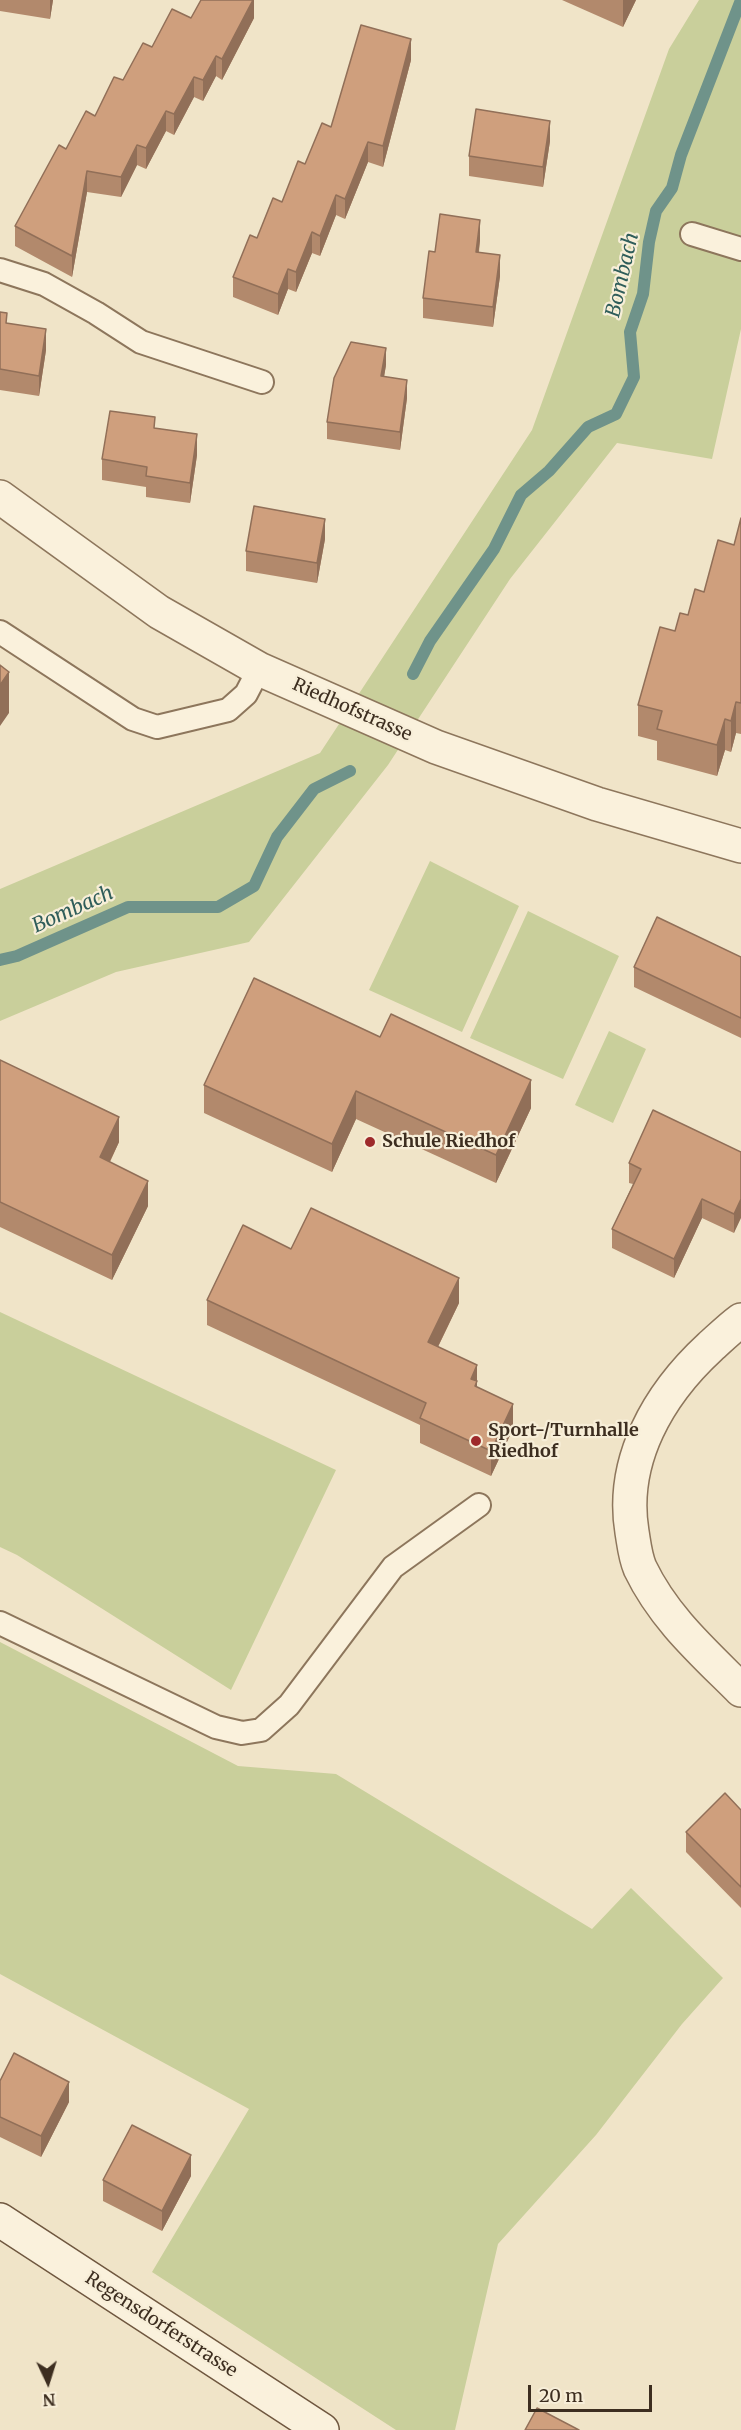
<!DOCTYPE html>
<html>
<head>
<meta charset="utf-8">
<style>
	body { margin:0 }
	#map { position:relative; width:741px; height:2430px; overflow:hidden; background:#f0e4c8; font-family:Merriweather,serif }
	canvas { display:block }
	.north { position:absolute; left:18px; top:2352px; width:60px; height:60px; -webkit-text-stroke:4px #f7eed8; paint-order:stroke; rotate:176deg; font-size:16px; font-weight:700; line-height:24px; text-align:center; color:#3d2e20 }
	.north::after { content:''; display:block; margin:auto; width:21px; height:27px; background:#3d2e20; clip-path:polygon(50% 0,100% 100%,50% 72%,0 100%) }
	.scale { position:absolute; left:528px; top:2385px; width:124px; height:27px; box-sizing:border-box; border:3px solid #3d2e20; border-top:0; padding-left:8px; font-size:18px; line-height:21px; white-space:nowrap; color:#3d2e20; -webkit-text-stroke:4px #f7eed8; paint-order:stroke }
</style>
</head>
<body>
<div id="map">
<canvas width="741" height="2430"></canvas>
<div class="north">N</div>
<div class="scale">20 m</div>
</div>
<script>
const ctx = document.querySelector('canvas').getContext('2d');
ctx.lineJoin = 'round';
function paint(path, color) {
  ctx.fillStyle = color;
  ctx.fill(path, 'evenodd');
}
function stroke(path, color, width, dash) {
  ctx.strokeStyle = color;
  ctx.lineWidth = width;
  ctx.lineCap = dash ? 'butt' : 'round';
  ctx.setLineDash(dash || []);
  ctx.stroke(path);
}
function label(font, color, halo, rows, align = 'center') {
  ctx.font = font + ' Merriweather,serif';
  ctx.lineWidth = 4.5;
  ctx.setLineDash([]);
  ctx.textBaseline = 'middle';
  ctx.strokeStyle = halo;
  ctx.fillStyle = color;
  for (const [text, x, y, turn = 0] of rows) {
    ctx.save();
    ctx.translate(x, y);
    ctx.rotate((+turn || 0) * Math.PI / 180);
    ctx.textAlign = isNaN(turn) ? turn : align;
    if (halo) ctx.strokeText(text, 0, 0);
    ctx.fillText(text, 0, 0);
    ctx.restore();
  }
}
const green = new Path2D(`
	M699 0H741V329L712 459 617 443 510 579 388 765 249 942 116 972 0 1021V889L320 753 532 430 669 49Z
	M430 861 519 906 462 1032 369 990Z
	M528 911 619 956 563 1079 470 1038Z
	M609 1031 646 1049 613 1123 575 1105Z
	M0 1312 336 1470 231 1690 17 1555 0 1547Z
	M0 1642 238 1766 336 1774 592 1929 631 1888 723 1978 682 2024 596 2135 498 2244 455 2430H396L152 2272 249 2109 0 1974Z`);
const stream = new Path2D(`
	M413 674 430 641 494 549 521 495 549 471 588 427 616 414 634 377 630 332 643 294 649 242 656 211 672 188 681 155 741 0
	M0 960 17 956 128 907H218L254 886 277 837 314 789 350 771`);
const lane = new Path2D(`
	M692 234 741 249
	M0 270 44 284 96 313 141 342 262 382
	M0 632 133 719 157 727 228 710 246 694 259 669
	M0 1623 216 1727 242 1733 261 1730 289 1705 393 1567 479 1505`);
const street = new Path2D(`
	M0 497 159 612 259 669 436 747 597 804 741 846
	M741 1320C730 1328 720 1338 710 1347 659 1394 620 1460 632 1532 634 1544 635 1556 640 1568 664 1618 703 1652 741 1690`);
const secondary = new Path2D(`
	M0 2220 322 2430`);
const wall = new Path2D(`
	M0 0H53L50 19 0 11Z
	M254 0V18L222 80 216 76 203 101 194 97 174 135 166 131 146 169 137 165 121 197 87 192 72 277 15 246V226L66 149 152 47 191 18Z
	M562 0H636L623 27Z
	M411 60 383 167 368 162 345 219 336 215 320 256 312 253 296 292 288 289 278 315 233 297V277L257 238 331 127Z
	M550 141 543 187 469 176V156Z
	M480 240 479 252 500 276 493 327 423 318V298L435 252Z
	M0 312 7 323 46 350 39 396 0 390Z
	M386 365 384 377 407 398 400 450 327 439V422Z
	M155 428 197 455 190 503 146 497V487L102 480V459Z
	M741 518V734L736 733 731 752 725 750 717 776 657 760V741L638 736V705L675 631 688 615 704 592 734 545Z
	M325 539 317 583 246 571V551Z
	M741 957V1038L634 987V967Z
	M254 978 531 1108 496 1183 356 1119 332 1172 204 1113V1085Z
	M0 1060 119 1142 110 1162 148 1206 112 1280 0 1227Z
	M741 1152 734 1233 702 1218 674 1278 612 1248V1229L633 1184 629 1183V1163Z
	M291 1249 459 1303 438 1347 477 1387 513 1429 491 1476 420 1443V1425L207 1325V1300Z
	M741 1810V1908L686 1852V1832Z
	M0 2081 69 2102 41 2157 0 2137Z
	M191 2176 162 2231 103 2201V2180Z`);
const shadedWall = new Path2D(`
	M50 0H53L50 19Z
	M253 0H254V18L222 80V59Z
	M623 0H636L623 27Z
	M411 39V60L383 167V146Z
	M216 56V76L203 101V80Z
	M194 77V97L174 135V114Z
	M166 111V131L146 169V148Z
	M550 121V141L543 187V167Z
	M368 142V162L345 219V199Z
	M137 145V165L121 197V177Z
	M87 171V192L72 277V256Z
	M336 195V215L320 256V236Z
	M480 220V240L476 272V252Z
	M312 232V253L296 292V272Z
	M500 255V276L493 327V307Z
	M288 269V289L278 315V294Z
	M46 329V350L39 396V376Z
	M386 348V365L381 394V376Z
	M407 380V398L400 450V432Z
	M197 434V455L190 503V483Z
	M325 519V539L317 583V563Z
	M9 672V713L0 726V685Z
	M736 702V733L731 752V721Z
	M725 719V750L717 776V745Z
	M531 1080V1108L496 1183V1155Z
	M356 1091V1119L332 1172V1144Z
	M119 1117V1142L100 1182V1157Z
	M148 1181V1206L112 1280V1255Z
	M702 1199V1218L674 1278V1259Z
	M741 1199V1218L734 1233V1214Z
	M459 1278V1303L428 1367V1342Z
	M477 1365V1406L471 1379Z
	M513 1404V1429L491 1476V1451Z
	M69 2082V2102L41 2157V2136Z
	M191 2155V2176L162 2231V2211Z`);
const building = new Path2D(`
	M201 0H253L222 59 216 56 203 80 194 77 174 114 166 111 146 148 137 145 121 177 87 171 72 256 15 226 59 145 66 149 86 111 95 116 114 77 123 80 143 43 152 47 172 9 191 18Z
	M361 25 411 39 383 146 368 142 345 199 336 195 320 236 312 232 296 272 288 269 278 294 233 277 250 235 257 238 273 198 282 202 298 161 305 164 322 123 331 127Z
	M476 109 550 121 543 167 469 156Z
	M440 214 480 220 476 252 500 255 493 307 423 298 429 251 435 252Z
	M0 312 7 313 6 323 46 329 39 376 0 369Z
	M351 342 386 348 381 376 407 380 400 432 327 422 334 378Z
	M110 411 155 417 154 428 197 434 190 483 146 476 147 467 102 459Z
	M254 506 325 519 317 563 246 551Z
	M741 518V703L736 702 731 721 725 719 717 745 657 729 662 711 638 705 660 627 675 631 680 613 688 615 695 589 704 592 718 540 734 545Z
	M0 665 9 672 0 685Z
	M657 917 741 957V1018L634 967Z
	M254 978 380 1037 391 1014 531 1080 496 1155 356 1091 332 1144 204 1085Z
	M0 1060 119 1117 100 1157 148 1181 112 1255 0 1202Z
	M653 1110 741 1152V1199L734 1214 702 1199 674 1259 612 1229 641 1169 629 1163Z
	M311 1208 459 1278 428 1342 477 1365 471 1379 477 1381 475 1386 513 1404 491 1451 420 1418 426 1403 207 1300 243 1225 291 1249Z
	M725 1793 741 1810V1887L686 1832Z
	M14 2053 69 2082 41 2136 0 2117V2081Z
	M132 2125 191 2155 162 2211 103 2180Z
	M537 2408 579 2430H525Z`);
const markers = [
	[370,1142,6,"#9e2a2b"],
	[476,1441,6,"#9e2a2b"]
];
const streetNames = [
	["Riedhofstrasse",352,710,24],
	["Regensdorferstrasse",161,2325,33]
];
const poiNames = [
	["Schule Riedhof",382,1142],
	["Sport-/Turnhalle",488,1431],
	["Riedhof",488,1452]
];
const waterNames = [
	["Bombach",623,275,-77],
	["Bombach",73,910,-24]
];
paint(green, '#c9cf9b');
stroke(stream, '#6f938a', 12);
stroke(lane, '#8d765c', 26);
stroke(street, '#8d765c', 36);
stroke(secondary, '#6f573f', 36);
stroke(lane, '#faf1dc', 22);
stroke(street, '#faf1dc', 33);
stroke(secondary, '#faf1dc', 33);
paint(wall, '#b2896c');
paint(shadedWall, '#916f58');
paint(building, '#cf9f7d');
stroke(building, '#916f58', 1.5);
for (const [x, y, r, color] of markers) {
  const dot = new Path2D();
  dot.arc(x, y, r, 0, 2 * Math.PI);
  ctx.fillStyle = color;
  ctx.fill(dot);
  stroke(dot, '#f7eed8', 2);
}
label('18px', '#3d2e20', '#f7eed8', streetNames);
label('bold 18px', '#3d2e20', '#f7eed8', poiNames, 'left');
label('italic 20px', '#2f5d5a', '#f7eed8', waterNames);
</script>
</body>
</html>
